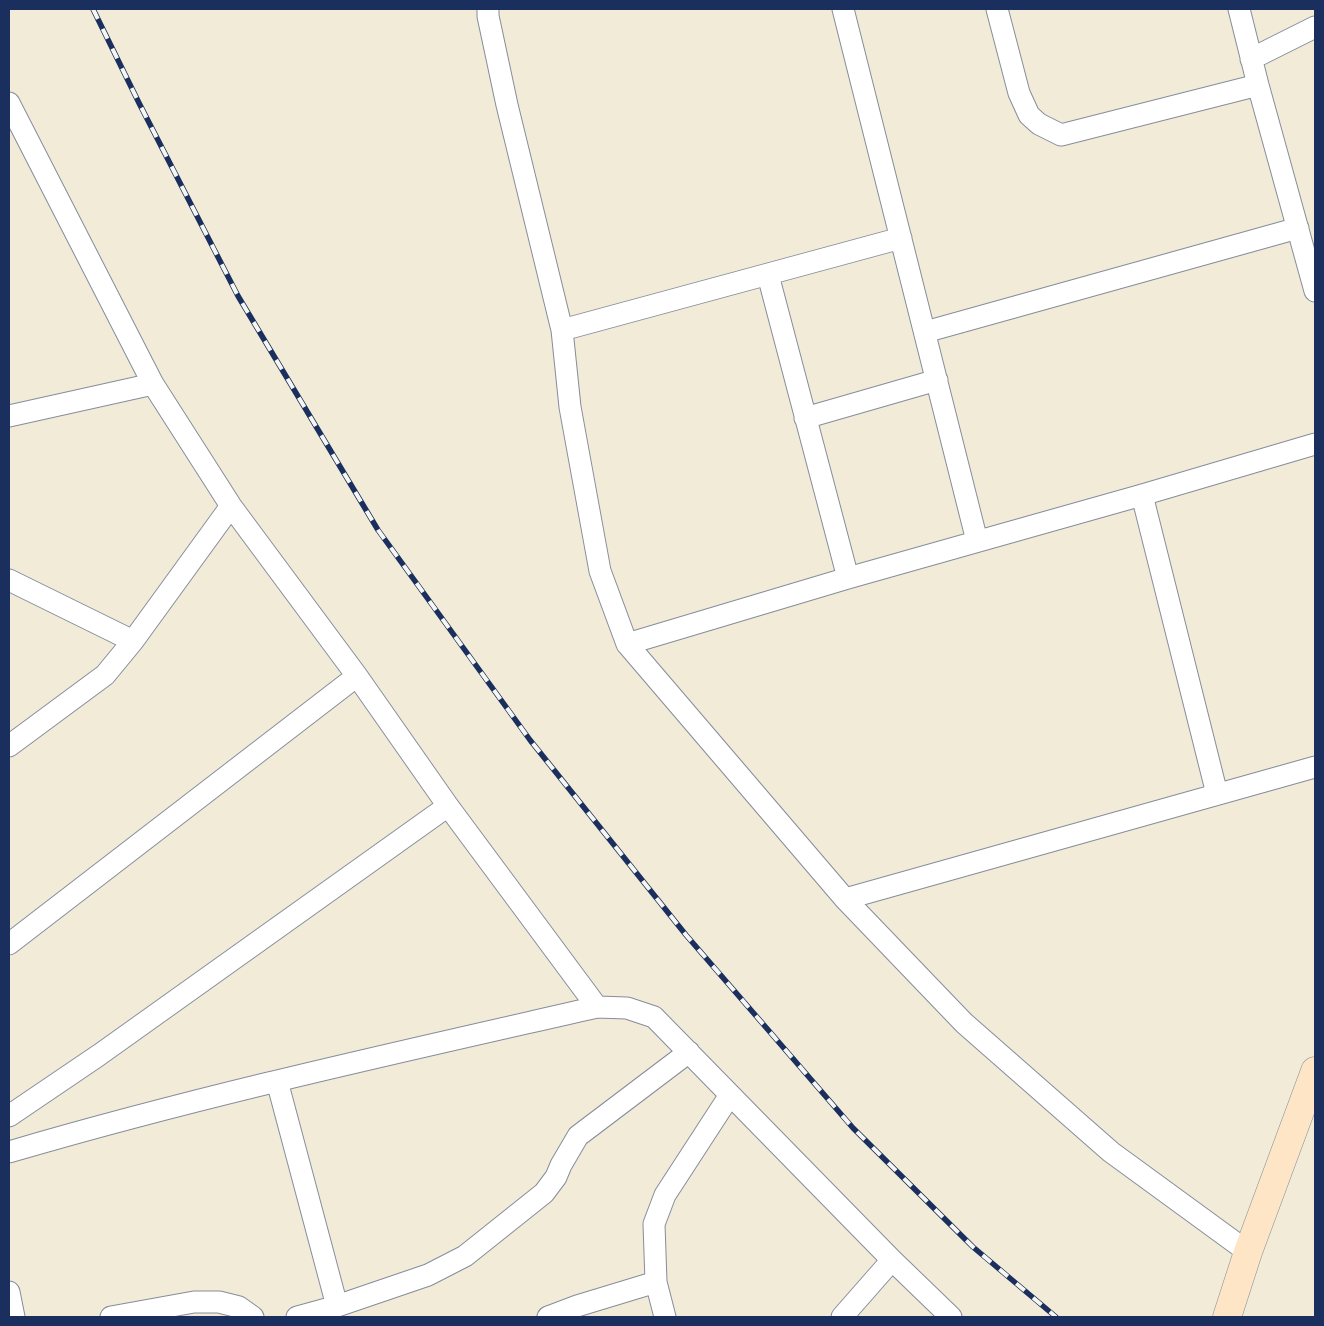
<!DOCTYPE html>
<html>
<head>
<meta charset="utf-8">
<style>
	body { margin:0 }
	#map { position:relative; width:1324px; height:1326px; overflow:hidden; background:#f1ebd8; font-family:Mali,sans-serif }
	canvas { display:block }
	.frame { position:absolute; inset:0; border:10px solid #1b2f5e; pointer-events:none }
</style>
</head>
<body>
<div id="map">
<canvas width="1324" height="1326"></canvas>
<div class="frame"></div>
</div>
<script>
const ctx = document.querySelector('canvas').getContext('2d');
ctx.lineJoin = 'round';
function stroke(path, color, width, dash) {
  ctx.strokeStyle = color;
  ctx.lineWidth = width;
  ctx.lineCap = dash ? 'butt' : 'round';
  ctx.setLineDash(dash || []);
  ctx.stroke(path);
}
const street = new Path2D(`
	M488 9V16L507 105 562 330 570 407 600 571 627 644 845 899 964 1023 1111 1152 1248 1252
	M843 9 977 541
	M997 9 1019 93 1029 115 1039 124 1061 135 1258 85
	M1239 9 1258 85 1315 291
	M1251 59 1315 27
	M9 103 153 384 231 506 357 676 448 806 597 1007
	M768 275 848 578
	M562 330 901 238
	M925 332 1298 228
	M9 416 153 384
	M805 418 937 380
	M1142 495 1217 794
	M9 580 133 641
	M627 644 848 578 1142 495 1315 444
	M9 746 105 675 133 641 231 506
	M845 899 1315 767
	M9 944 357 676
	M277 1081 337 1306
	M9 1116 99 1055 448 806
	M9 1152C203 1095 400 1052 597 1007L627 1008 654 1017 892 1260 951 1317
	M9 1292 14 1317
	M111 1317 194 1302H219L239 1307 253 1317
	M297 1317 337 1306 428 1275 465 1256 544 1193 556 1177 561 1165 578 1136 689 1052
	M548 1317 577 1306 656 1282
	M665 1317 656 1282 654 1224 665 1195 730 1095
	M842 1317 892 1260`);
const secondary = new Path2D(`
	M1227 1317 1248 1252 1315 1071`);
const rail = new Path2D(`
	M93 9 139 103 238 296 378 530 530 740 686 935 853 1128 973 1247 1056 1317`);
stroke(street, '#868d9b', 23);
stroke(secondary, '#868d9b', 29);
stroke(street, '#fff', 21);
stroke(secondary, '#fde5c5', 28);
stroke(rail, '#1b2f5e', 5.5);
stroke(rail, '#f6f6f2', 4, [11]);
</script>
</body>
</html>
